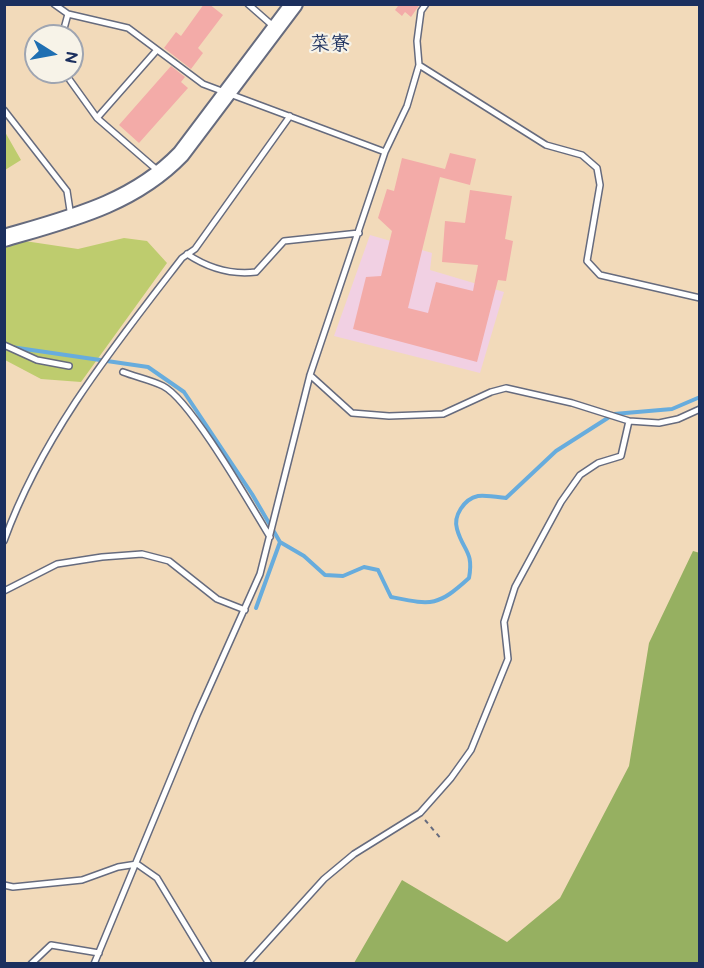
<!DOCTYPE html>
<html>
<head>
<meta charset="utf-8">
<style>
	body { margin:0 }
	#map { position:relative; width:704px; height:968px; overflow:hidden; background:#f2daba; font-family:"Balsamiq Sans",sans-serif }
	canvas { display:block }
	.frame { position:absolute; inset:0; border:6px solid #1b2f5e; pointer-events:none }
	.north { position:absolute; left:24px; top:24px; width:60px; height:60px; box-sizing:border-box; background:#f7f3e8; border:2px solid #9fa5b1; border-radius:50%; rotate:101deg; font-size:16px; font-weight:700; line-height:24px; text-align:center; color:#1b2f5e }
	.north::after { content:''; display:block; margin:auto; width:21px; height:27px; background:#1f6fb2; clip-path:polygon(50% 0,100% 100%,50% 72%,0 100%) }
</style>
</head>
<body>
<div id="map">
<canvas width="704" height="968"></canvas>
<div class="frame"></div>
<div class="north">N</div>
</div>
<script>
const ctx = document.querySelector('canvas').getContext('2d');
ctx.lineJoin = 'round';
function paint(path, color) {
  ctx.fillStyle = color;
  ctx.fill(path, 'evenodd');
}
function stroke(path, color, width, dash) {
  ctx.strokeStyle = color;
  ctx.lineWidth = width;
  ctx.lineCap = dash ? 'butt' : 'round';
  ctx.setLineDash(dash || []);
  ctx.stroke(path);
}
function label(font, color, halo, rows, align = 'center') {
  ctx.font = font + ' "Balsamiq Sans","LXGW WenKai TC",sans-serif';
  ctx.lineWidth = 4.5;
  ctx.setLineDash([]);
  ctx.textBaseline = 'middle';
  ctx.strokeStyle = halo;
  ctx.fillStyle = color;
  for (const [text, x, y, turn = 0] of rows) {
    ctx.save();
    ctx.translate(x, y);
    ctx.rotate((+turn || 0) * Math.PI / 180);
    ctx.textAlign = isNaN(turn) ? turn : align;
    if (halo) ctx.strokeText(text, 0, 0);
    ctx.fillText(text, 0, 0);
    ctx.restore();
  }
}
const built = new Path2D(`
	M370 235 432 253 430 270 504 292 480 373 334 336Z`);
const green = new Path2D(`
	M5 132 21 160 5 170H4Z
	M4 225 18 240 78 249 124 238 147 241 167 263 81 382 41 379 5 360Z`);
const forest = new Path2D(`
	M693 551 700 553 699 963H354L402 880 507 942 560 898 629 766 649 643Z`);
const stream = new Path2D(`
	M11 347 148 367 184 392 252 494 280 542 304 556 325 575 343 576 364 567 378 570 391 597C432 605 437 607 469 578 474 551 463 551 457 529 453 516 464 499 478 496 486 495 498 497 506 498L556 451 614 414 672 409 700 397
	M256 608 280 542`);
const building = new Path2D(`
	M204 4H209L223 15 198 48 203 53 191 69 164 48 176 32 181 36Z
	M396 4H420L411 17 405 12 402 16 395 10 398 6Z
	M171 66 185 77 181 82 188 88 139 143 119 125Z
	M450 153 476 159 470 185 440 177 408 308 428 313 436 282 473 291 478 265 442 262 445 221 465 223 470 190 512 196 505 239 513 241 506 281 498 280 477 362 353 329 366 277 381 276 392 231 378 218 387 189 394 191 402 158 445 169Z`);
const path = new Path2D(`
	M425 820 442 840`);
const lane = new Path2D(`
	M54 4 68 14 128 28 203 84 385 152
	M248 4 273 26
	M62 36 68 14
	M419 65 546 145 582 155 597 168 600 185 587 261 600 275 700 298
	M64 72 97 118 157 170
	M4 110 67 191 71 217
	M97 118 156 51
	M187 254C208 268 231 275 256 272L284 241 359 233
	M4 345 37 360 69 366
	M123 372C136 377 151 380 163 386 191 400 251 506 270 537
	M310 375 352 413 389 416 443 414 491 392 506 388 572 403 629 421 659 423 678 419 700 409
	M4 541C42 435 114 346 182 258L195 249 290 116
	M4 591 57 564 102 557 142 554 169 561 217 599 245 610
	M4 885 13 887 82 880 118 867 137 864 157 878 209 964
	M31 964 51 945 99 953
	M94 964 197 715 260 574 310 375 385 152 407 106 419 65 417 41 421 11 426 4
	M247 964 324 879 354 854 420 813 451 778 471 750 508 659 504 622 515 587 561 502 580 475 598 463 621 456 629 421`);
const primary = new Path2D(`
	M4 238C69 219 133 204 181 154L294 4`);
const quarterNames = [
	["菜寮",330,45]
];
paint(built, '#f1d0e3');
paint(green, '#becc6e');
paint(forest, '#96b061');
stroke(stream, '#67acdd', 4);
paint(building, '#f3aba8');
stroke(lane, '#666b7e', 8);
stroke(primary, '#666b7e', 20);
stroke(path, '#666b7e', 2, [4.5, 4.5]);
stroke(lane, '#fff', 5);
stroke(primary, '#fff', 16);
label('20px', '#1b2f5e', '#f7f3e8', quarterNames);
</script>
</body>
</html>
